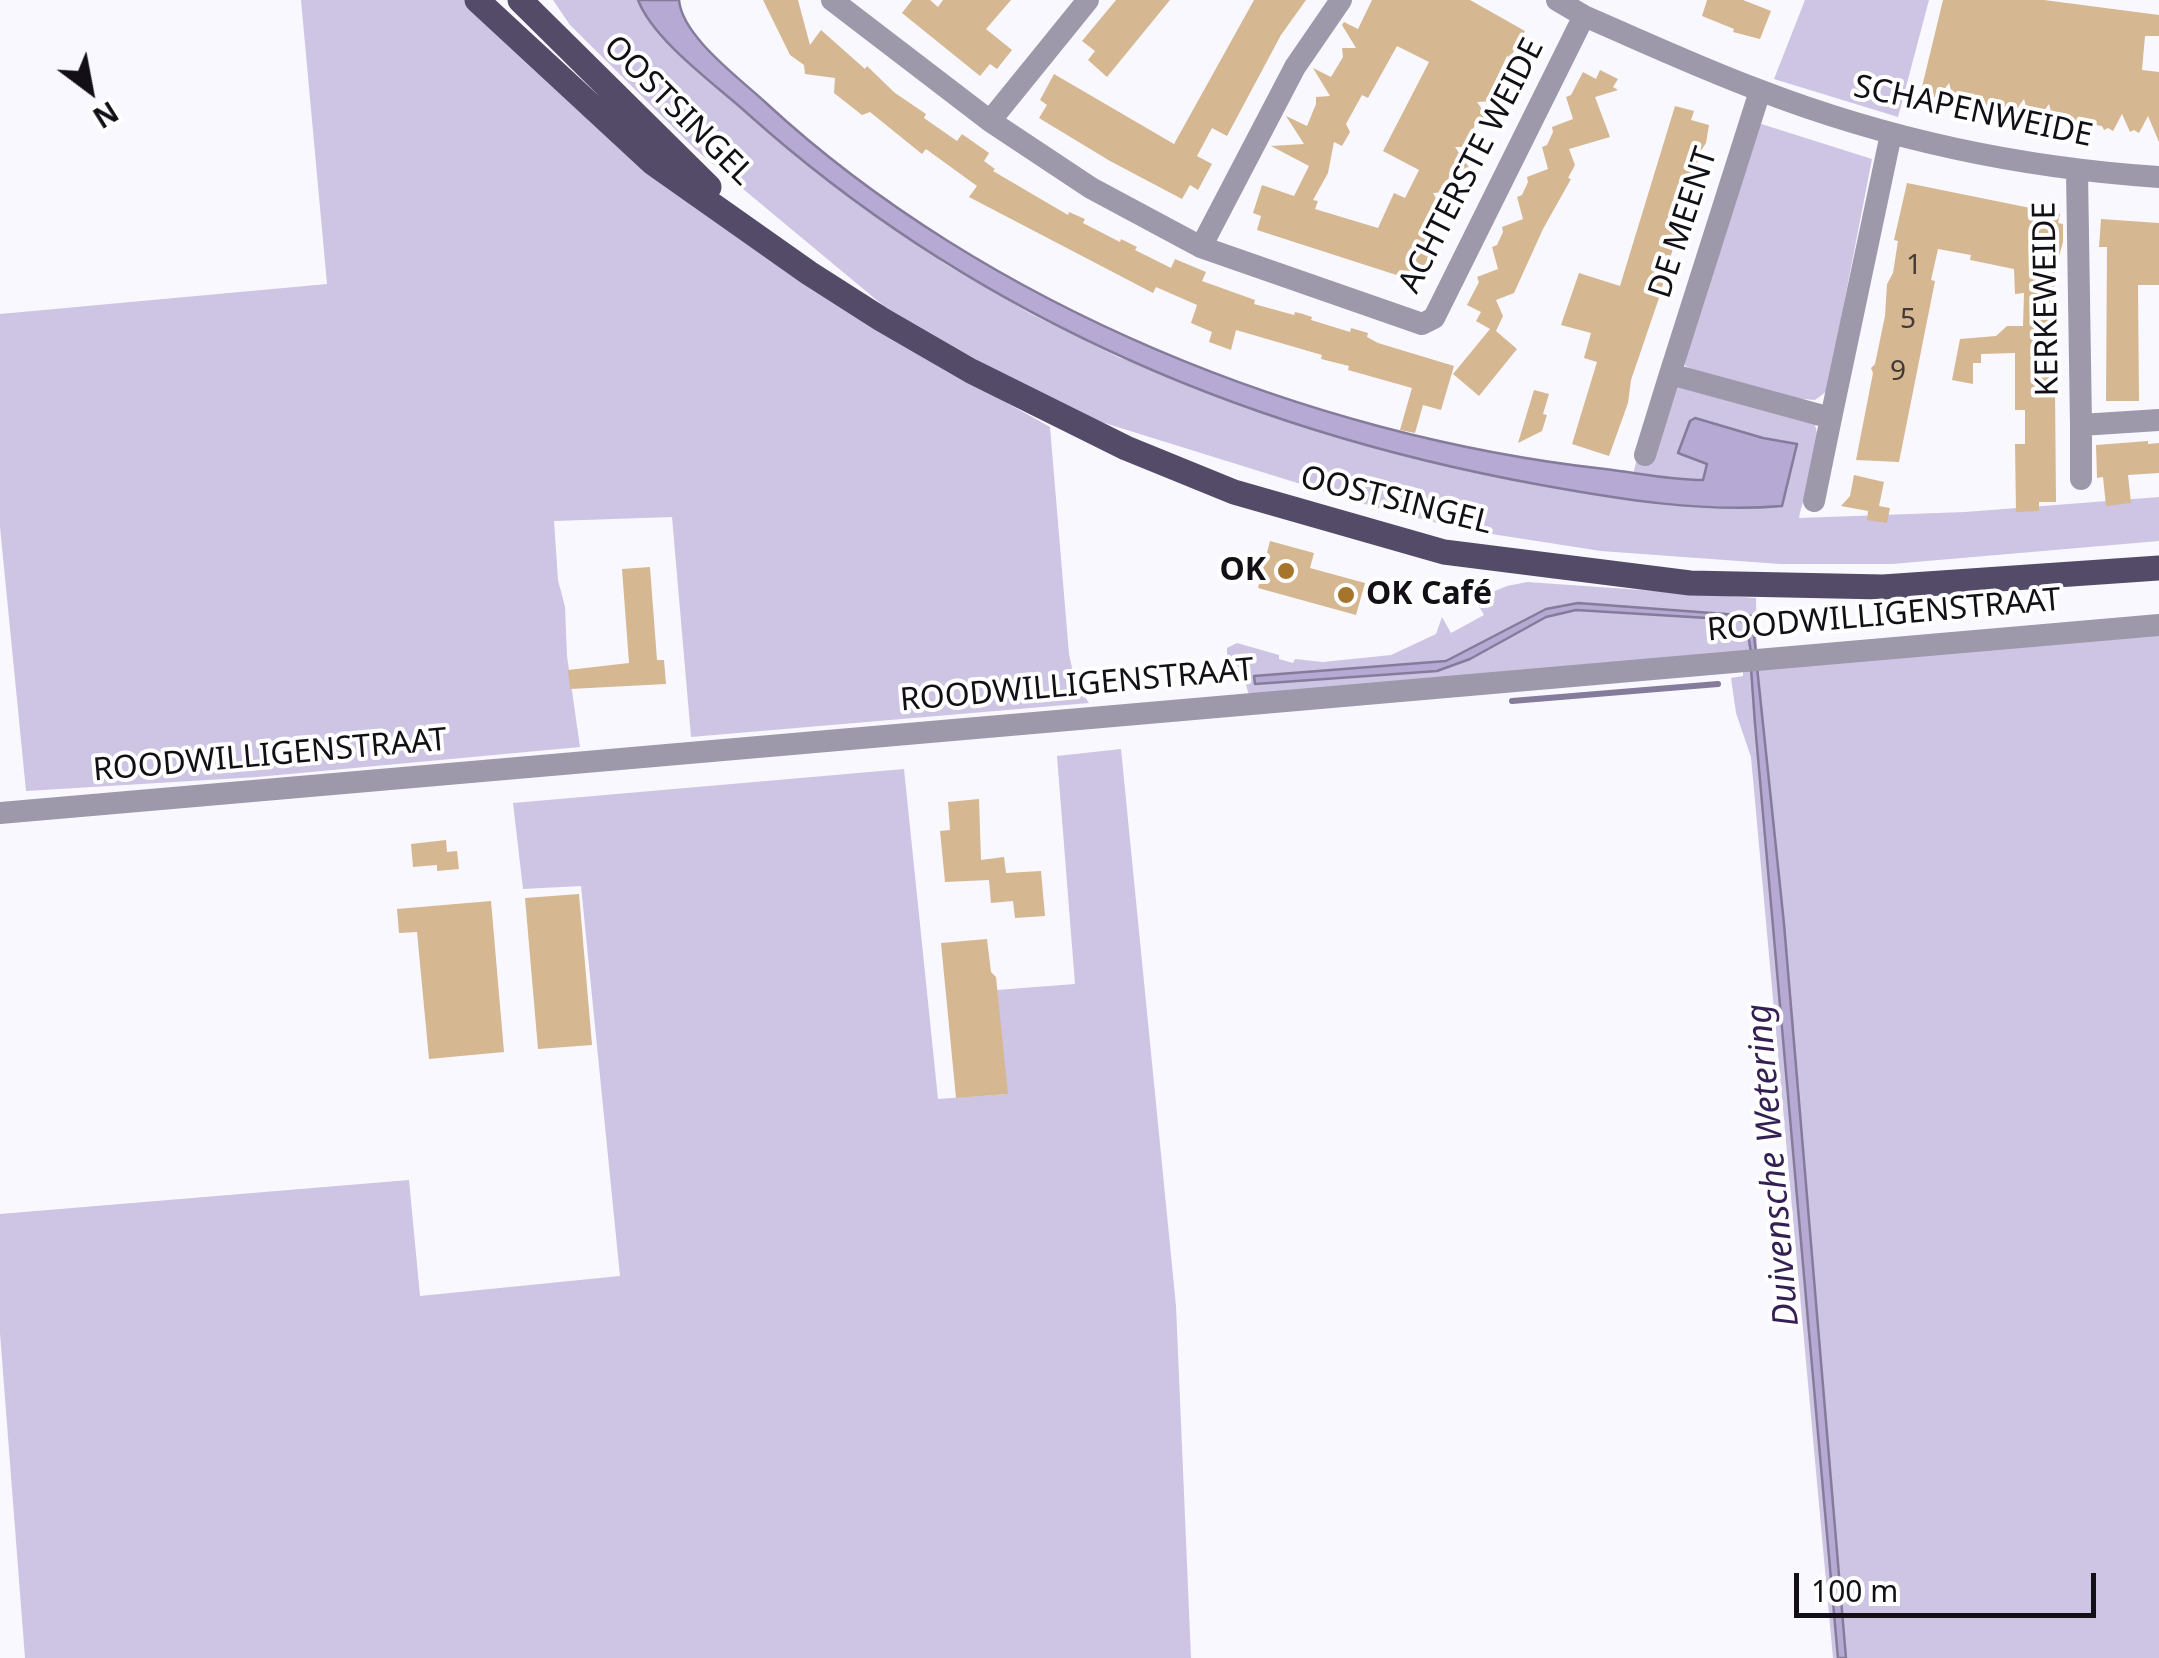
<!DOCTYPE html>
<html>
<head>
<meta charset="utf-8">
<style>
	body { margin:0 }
	#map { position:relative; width:2159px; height:1658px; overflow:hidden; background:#f9f8fe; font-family:"Noto Sans",sans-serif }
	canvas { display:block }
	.north { position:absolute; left:40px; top:40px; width:100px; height:100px; -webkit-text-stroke:8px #fff; paint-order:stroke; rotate:148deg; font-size:28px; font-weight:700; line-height:40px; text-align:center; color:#121016 }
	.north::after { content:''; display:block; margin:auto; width:35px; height:45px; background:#121016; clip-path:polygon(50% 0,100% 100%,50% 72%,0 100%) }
	.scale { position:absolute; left:1794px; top:1573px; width:302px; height:45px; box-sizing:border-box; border:5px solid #121016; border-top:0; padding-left:12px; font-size:30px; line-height:35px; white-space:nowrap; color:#121016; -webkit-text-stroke:8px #fff; paint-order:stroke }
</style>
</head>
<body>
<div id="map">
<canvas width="2159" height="1658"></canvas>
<div class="north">N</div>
<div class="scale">100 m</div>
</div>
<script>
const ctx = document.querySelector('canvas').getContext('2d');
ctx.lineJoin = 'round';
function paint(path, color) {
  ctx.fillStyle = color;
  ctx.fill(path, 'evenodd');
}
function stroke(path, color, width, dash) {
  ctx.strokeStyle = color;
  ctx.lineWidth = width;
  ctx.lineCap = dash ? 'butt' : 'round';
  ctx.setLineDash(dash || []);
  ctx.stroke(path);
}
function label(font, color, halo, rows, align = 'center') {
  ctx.font = font + ' "Noto Sans",sans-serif';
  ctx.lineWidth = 8;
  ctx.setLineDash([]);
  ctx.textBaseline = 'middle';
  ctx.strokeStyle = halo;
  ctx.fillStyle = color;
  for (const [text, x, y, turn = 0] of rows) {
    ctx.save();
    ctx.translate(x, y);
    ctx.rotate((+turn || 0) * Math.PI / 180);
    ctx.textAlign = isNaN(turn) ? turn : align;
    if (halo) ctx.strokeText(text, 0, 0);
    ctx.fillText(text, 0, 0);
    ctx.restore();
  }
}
const green = new Path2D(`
	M301 0H468L624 144 982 389 1050 427 1069 654 1075 682 1089 703 691 737 672 517 554 521 558 580 565 607 567 656 580 747 257 777 26 791 0 527V314L327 284Z
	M553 0H638L656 27 683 55 765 129 846 194 945 264 1031 314 1120 358 1572 490 1703 506 1768 507 1796 444 1763 438 1708 465 1703 480 1633 474 1637 459 1679 381 1813 420C1827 448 1804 490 1799 518L1965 512 2159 497V541L1892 564H1780L1601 551 1466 530 1381 509 1098 421 998 372 885 307 695 149 570 25Z
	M1805 0H1929L1898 117 1774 79Z
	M1755 122 1872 159 1827 391 1815 400C1769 397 1726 384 1685 366L1684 362Z
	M1527 582 1756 598 1757 654 1249 695 1242 671 1227 654V648L1237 643 1279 655V659L1293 663 1295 659 1323 662 1391 655 1436 634 1442 617 1451 633 1484 615 1475 599 1507 586Z
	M2159 635V1658H1846L1784 924 1757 668 1751 669 1838 1658H1833L1751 757 1736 713 1731 678 1743 676V667Z
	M1121 749 1176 1306 1191 1658H25L0 1333V1214L409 1180 420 1296 620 1276 581 886 523 889 513 803 904 769 938 1099 1007 1094 997 990 1075 984 1057 756Z`);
const water = new Path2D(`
	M638 0H679C682 36 738 77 765 102 985 306 1309 436 1605 469 1638 473 1669 480 1703 480L1707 464 1678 453 1690 421 1695 418 1763 438 1797 444 1782 506C1703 513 1618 499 1541 485 1244 431 974 316 748 114 715 84 654 41 638 0Z
	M1578 603 1752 616 1756 653H1751L1747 627 1740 620 1576 610 1546 617 1470 659 1437 671 1255 684 1254 676 1446 661 1546 609Z
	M1757 667 1784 924 1846 1658H1838L1755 724 1751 668Z`);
const stream = new Path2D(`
	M1512 701 1718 684`);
const building = new Path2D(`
	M763 0H798L810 45 821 30 865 69 867 66 895 93 926 114 924 118 957 141 962 134 989 153 984 161 995 169 993 171 1068 215 1069 212 1085 219 1083 223 1120 242 1121 239 1137 247 1135 250 1171 268 1175 259 1206 272 1202 281 1255 300 1254 304 1294 315 1295 312 1303 314 1312 317 1311 320 1350 332 1351 328 1368 333 1367 337 1378 343 1454 366 1441 410 1423 405 1415 433 1400 430 1412 388 1348 370 1349 366 1321 359 1322 355 1236 330 1231 350 1209 342 1212 332 1191 323 1197 305 1156 287 1153 293 969 197 977 186 926 149 922 154 870 112 862 115 834 93 835 78 805 74 804 65 790 55Z
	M912 0H930L938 7 943 0H1011L986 29 1012 50 997 69 990 64 980 76 902 13Z
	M1116 0H1170L1107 77 1088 60 1095 51 1082 41Z
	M1254 0H1306L1281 35 1227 136 1212 128 1197 156 1212 164 1198 190 1190 185 1182 199 1110 161 1039 118 1047 105 1040 100 1054 74 1174 144Z
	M1372 0H1470L1525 31 1510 58 1507 56 1491 90 1512 100 1477 102 1497 131 1477 120 1469 139V147H1455L1475 176 1454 166 1446 184 1447 192 1433 193 1440 205 1434 209 1422 235 1435 239 1426 268 1417 265 1412 280 1257 230 1261 216 1253 213 1262 185 1294 196 1309 166 1271 146 1304 144 1286 116 1307 126 1316 104V97L1330 96 1313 68 1331 77 1343 57 1342 48H1356L1342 25 1344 22 1358 29ZM1397 46 1429 62 1383 151 1419 170 1405 198 1394 193 1378 228 1315 209 1318 201 1313 200 1328 173 1334 142 1342 146 1350 132 1346 124 1362 95 1368 98Z
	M1707 0H1743L1771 11 1760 39 1733 32 1734 29 1702 16Z
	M1943 0H2044L2159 15V36H2145L2142 70 2159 72V142L2148 116 2139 133 2134 130 2130 132 2122 114 2113 131 2108 128 2104 130 2102 126 2066 120 2063 124 2054 123 2049 104 2032 128 2024 99 2013 114 1992 113 1984 105 1971 109 1953 97 1949 83 1938 98 1929 96 1928 92 1921 91Z
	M1600 70 1618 79 1613 87 1618 90 1595 97 1610 137 1569 149 1575 165 1568 178 1571 179 1543 229 1514 293 1496 300 1503 316 1496 331 1517 349 1479 396 1453 374 1490 329 1476 321 1481 312 1467 305 1479 282 1477 277 1498 269 1492 247 1497 245 1503 232 1502 227 1523 219 1517 197 1522 195 1528 182 1527 177 1548 169 1542 147 1547 145 1553 132 1552 127 1573 119 1566 97 1571 95 1583 72 1596 79Z
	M1675 106 1694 111 1691 120 1709 125 1706 143 1700 152 1659 298 1631 380 1628 403 1609 456 1572 444 1597 362 1584 358 1591 333 1561 325 1579 273 1620 286Z
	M1907 183 2060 214 2058 223 2063 224V242L2054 275 2056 502H2039V511L2016 512 2015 444H2025V410H2015V353L1981 354V363H1973V384L1952 380 1960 339 1996 336 2007 326H2023L2024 293 2015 294 2014 269 1970 260 1971 255 1938 249 1931 280 1935 281 1899 462 1856 460 1873 373 1871 368 1875 364 1885 316 1887 284 1893 273 1898 241 1894 240Z
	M2101 219 2159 223V285H2138L2139 401H2106L2107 247H2099Z
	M1534 390 1549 394 1543 414 1547 415 1542 431 1518 443Z
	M2148 441V444L2159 443V473L2128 475 2131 503 2106 506 2103 477 2097 478 2096 445Z
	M1854 475 1884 482 1879 506 1890 508 1887 523 1867 520 1868 511 1841 506 1850 496Z
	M1270 541 1314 553 1310 568 1365 583 1356 615 1258 588Z
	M650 567 657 660H664L666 684 570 689 568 670 629 663 622 569Z
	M979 799 981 860 1004 857 1006 873 1041 871 1045 916 1015 918 1013 901 991 903 989 880 945 882 940 831 950 830 948 802Z
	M446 840 447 852 457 851 459 869 437 871V865L413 867 411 844Z
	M579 894 592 1045 538 1049 525 898Z
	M491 901 504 1052 429 1059 417 932 399 933 397 909Z
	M987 939 991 972 996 977 1008 1094 956 1098 941 943Z`);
const minor = new Path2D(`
	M832 0 990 121 1091 188 1201 247 1422 324 1434 318 1584 16
	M1557 0 1584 16C1642 41 1700 68 1759 90 1886 139 2023 168 2159 177
	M1760 91 1670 374 1831 418 1891 134
	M990 121 1088 0
	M2077 172 2081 425 2159 420
	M1201 247 1295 67 1341 0
	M1645 455 1670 374
	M2081 479V425
	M1814 501 1831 418
	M0 813 2159 625`);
const major = new Path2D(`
	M477 0 653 163 809 273 881 319 971 371 1126 448 1234 492 1444 552 1690 583 1883 587 2159 568
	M520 0 709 187`);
const markers = [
	[1286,571,10,"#a7742c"],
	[1346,595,10,"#a7742c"]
];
const numberNames = [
	["1",1914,266],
	["5",1908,320],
	["9",1898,372]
];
const streetNames = [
	["OOSTSINGEL",678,111,45],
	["SCHAPENWEIDE",1973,112,12],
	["ACHTERSTE WEIDE",1472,166,-63],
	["DE MEENT",1684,223,-72],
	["KERKEWEIDE",2047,299,-91],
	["OOSTSINGEL",1396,501,14],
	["ROODWILLIGENSTRAAT",1884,616,-5],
	["ROODWILLIGENSTRAAT",1077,686,-5],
	["ROODWILLIGENSTRAAT",270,756,-5]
];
const poiNames = [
	["OK",1266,571],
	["OK Café",1366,595,"left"]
];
const waterNames = [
	["Duivensche Wetering",1774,1165,-95]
];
paint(green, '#cec4e4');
paint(water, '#b6a9d3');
stroke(water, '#857b9a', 2.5);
stroke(stream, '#857b9a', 6);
paint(building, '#d5b792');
stroke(minor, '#9e98ab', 22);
stroke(major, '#544b69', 25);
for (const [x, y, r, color] of markers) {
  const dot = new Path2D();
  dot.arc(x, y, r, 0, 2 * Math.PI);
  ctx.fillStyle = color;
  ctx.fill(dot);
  stroke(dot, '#fff', 4);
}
label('28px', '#433a35', null, numberNames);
label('32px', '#121016', '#fff', streetNames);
label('bold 32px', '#121016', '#fff', poiNames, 'right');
label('italic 35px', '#331f53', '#fff', waterNames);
</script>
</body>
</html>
